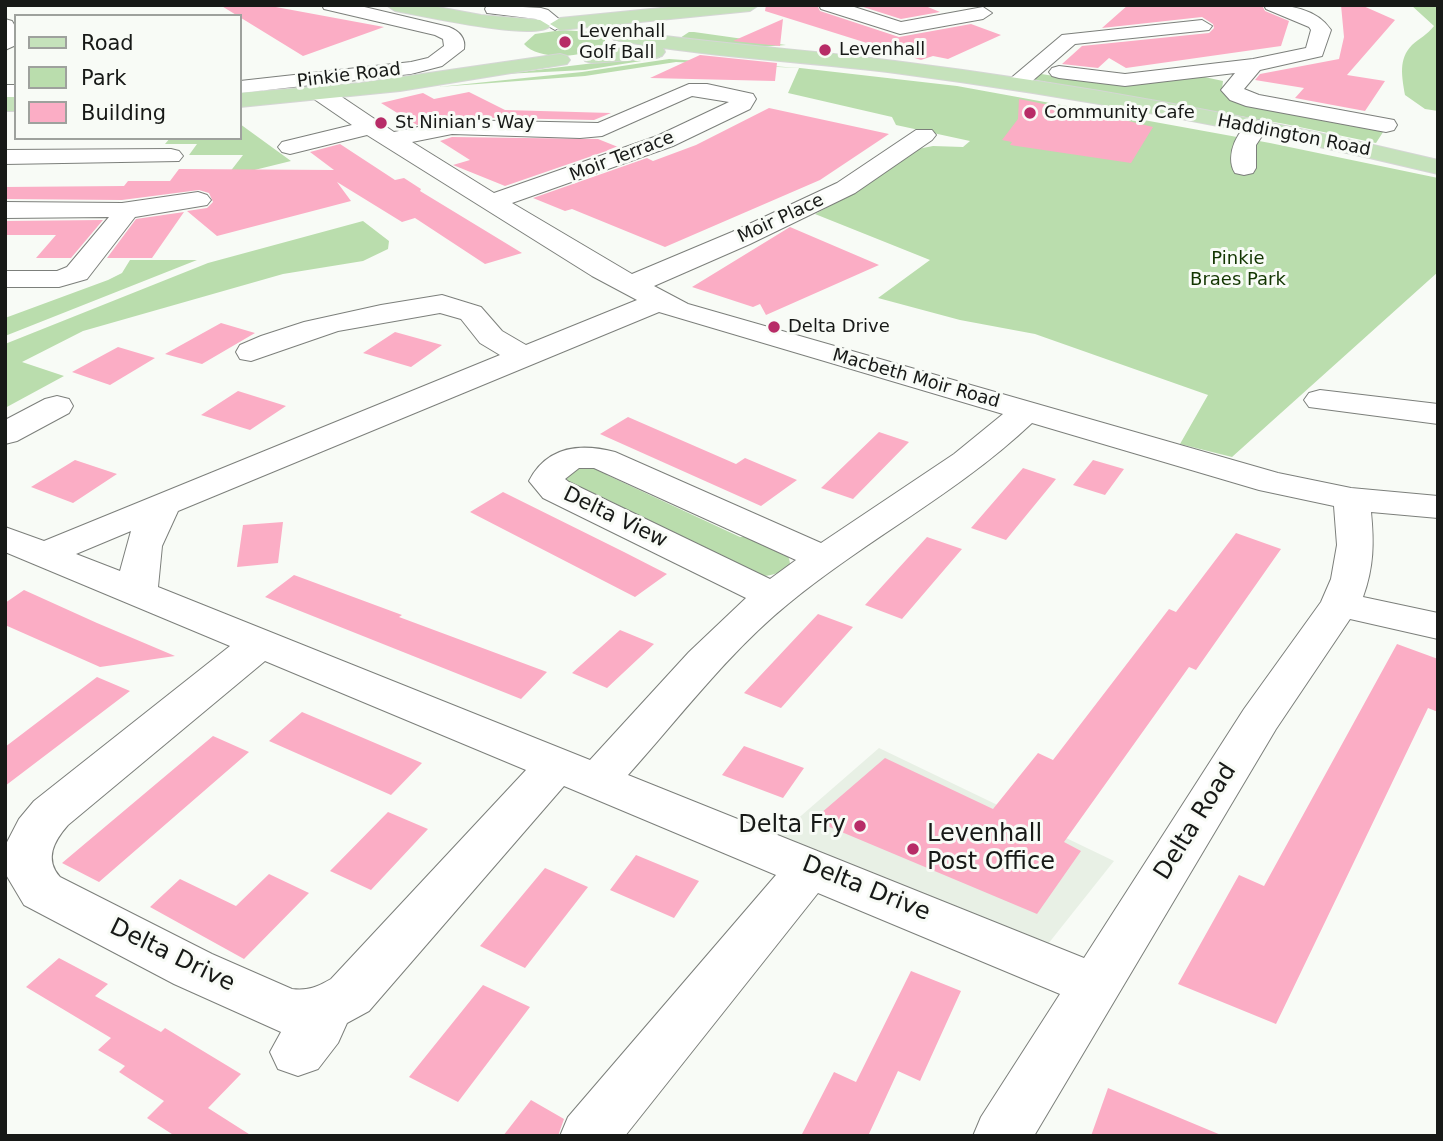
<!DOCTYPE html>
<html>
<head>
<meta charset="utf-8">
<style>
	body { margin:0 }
	#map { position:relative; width:1443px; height:1141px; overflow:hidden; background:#f8fbf6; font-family:"DejaVu Sans",sans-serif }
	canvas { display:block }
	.frame { position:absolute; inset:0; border:7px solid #171917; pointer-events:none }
	.legend { position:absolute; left:14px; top:14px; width:228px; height:126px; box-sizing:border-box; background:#f8fbf6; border:2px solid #9ea19d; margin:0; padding:9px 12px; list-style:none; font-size:21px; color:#171917 }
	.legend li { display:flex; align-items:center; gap:14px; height:35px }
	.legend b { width:35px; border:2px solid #9ea19d }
</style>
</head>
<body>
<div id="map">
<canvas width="1443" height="1141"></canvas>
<div class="frame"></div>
<ul class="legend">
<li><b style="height:9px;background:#c5e2bb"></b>Road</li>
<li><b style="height:19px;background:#baddad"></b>Park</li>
<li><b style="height:19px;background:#fbadc5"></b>Building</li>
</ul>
</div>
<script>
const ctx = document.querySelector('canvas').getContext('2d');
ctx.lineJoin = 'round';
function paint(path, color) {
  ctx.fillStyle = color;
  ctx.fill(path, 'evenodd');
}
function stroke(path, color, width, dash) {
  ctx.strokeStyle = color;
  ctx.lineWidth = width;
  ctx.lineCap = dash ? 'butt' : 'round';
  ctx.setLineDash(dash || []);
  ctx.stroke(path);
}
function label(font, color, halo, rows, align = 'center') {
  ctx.font = font + ' "DejaVu Sans",sans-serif';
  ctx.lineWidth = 6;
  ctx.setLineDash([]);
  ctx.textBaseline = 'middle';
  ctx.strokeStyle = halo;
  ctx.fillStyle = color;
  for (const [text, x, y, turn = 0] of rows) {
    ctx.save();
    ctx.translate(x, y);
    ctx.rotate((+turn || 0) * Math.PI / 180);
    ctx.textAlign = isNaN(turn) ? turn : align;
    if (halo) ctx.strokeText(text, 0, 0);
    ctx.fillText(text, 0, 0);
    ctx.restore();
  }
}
const built = new Path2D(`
	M879 748 1114 861 1048 944 779 835Z`);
const green = new Path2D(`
	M1411 5H1438V111L1425 109 1405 95C1402 77 1398 59 1412 45 1420 38 1427 35 1434 26Z
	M562 30 591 32 605 40V43C588 58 540 62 524 44L535 34Z
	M689 32H694L786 45 760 47 677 40Z
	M660 55V58L585 70 504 74Z
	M669 59 800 68 957 86 1270 143 1438 178V272L1232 457 1180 444 1208 395 1035 334 960 320 878 298 930 260 815 214 855 192 918 149 933 146 963 147 970 141 896 125 892 117 788 93 799 68 676 62 585 76 438 87 582 72Z
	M1041 74 1115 85 1195 75 1223 81 1222 89 1385 129 1376 143 1285 124 1029 79Z
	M240 124 291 161 226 177 243 155H189L197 144H165L170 138H240Z
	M363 221 389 241 388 249 363 261 283 274 83 331 22 362 64 376 5 408V344L208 263Z
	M130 260H197L5 336V318L108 280 122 273Z
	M578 467 607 468V475L740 537C756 536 791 544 790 565 764 586 748 572 719 562V554L593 493 571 491 565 487 564 475Z`);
const building = new Path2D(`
	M220 5H265L384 27 303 56Z
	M766 5H817L820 11 899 37 971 24 1001 35 948 59 933 56 921 60 765 11Z
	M857 5H923L940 12 901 19Z
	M1128 5H1262L1265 11 1289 21 1281 46 1126 68 1109 58 1098 68 1062 64 1082 46 1209 33 1214 28 1213 24 1202 17 1102 28Z
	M1341 5H1361L1395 20 1347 75 1385 81 1365 111 1295 98 1304 88 1255 80 1260 74 1339 59 1344 37Z
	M783 19 780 46 733 41Z
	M700 55 777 63 775 81 650 78Z
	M469 92 505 110 611 113 594 120 452 117 417 125 381 103 423 93 434 99Z
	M1019 99 1124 120 1153 127 1131 163 1010 145 1012 142 1002 140 1018 119Z
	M769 108 889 134 820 180 665 247 572 209 565 211 533 198 647 158 653 161 696 145Z
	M452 137 598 139 618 147 505 186 453 165 470 160 440 141Z
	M340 144 395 180 404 178 421 189 420 191 522 253 485 264 415 218 402 222 337 182 351 201 217 236 187 211 207 208 213 202 209 193 199 190 122 200 5 199V187L124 186 128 181H170L179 169 334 170 310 152Z
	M184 212 152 258H107L136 219Z
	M103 220 71 258H36L56 235H5V221Z
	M790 227 879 265 766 315 760 304 753 307 692 287Z
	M221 323 255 333 202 364 165 354Z
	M395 332 442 345 411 367 363 353Z
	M118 347 155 358 110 385 72 372Z
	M238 391 286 406 250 430 201 415Z
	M628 417 736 464 745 458 797 480 761 506 600 434Z
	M879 432 909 442 853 499 821 488Z
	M75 460 117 474 73 503 31 487Z
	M1093 460 1124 469 1105 495 1073 485Z
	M1023 468 1056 479 1006 540 971 528Z
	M503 492 624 552 667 574 635 597 470 512Z
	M283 522 278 563 237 567 243 525Z
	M1236 533 1281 549 1196 670 1189 667 1064 842 1081 851 1037 914 813 820 885 758 993 809 1038 753 1053 760 1169 609 1176 612Z
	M927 537 962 549 902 619 865 605Z
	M294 575 402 615 399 617 547 672 521 699 265 597Z
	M24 590 97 623 175 656 100 667 5 625V603Z
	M818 614 853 627 781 708 744 693Z
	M620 630 654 644 607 688 572 673Z
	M1397 644 1438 659V712L1428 708 1276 1024 1178 984 1239 875 1264 886Z
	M97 677 130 691 5 786V747Z
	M302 712 361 737 422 763 391 795 269 741Z
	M213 736 249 752 99 882 62 863Z
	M744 746 804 768 783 798 722 775Z
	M388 812 428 829 371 890 330 871Z
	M636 855 699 881 674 918 610 890Z
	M545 868 588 887 525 968 480 946Z
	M269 874 309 893 244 959 150 907 180 879 236 906Z
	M59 958 108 984 95 996 161 1032 165 1028 241 1074 208 1108 252 1136H175L147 1118 164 1101 119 1072 125 1066 98 1050 111 1038 26 987Z
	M911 971 961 991 920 1081 898 1071 868 1136H801L834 1072 856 1082Z
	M483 985 530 1007 458 1102 409 1077Z
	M1108 1088 1221 1135V1136H1091Z
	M531 1100 564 1119 558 1136H503Z`);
const minor = new Path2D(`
	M322 5H356L449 27C459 31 466 38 464 49L442 66 411 74 240 93V81L411 62 428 58 444 46 443 39 435 35 324 9Z
	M487 5 541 8 548 10 565 24 555 30 536 19 487 13 485 9Z
	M819 5H848L901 22 983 7 992 13 983 19 900 34 821 9Z
	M1264 5C1289 5 1316 8 1331 30L1322 56 1260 70 1244 89 1259 95 1394 120 1397 125 1394 130 1386 132 1246 106 1230 100 1221 90 1235 73 1125 86 1059 78 1052 76 1049 72 1052 68 1059 66 1125 74 1253 59 1306 48 1311 30 1309 27 1266 9Z
	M5 19 12 21 16 28V45L5 50Z
	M1202 20 1212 26 1209 30 1075 44 1023 89H1007L1004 84 1062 35Z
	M689 84H707L753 94 756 99 750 109 673 146 512 203 632 274 732 232 837 183 916 130H932L936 135 932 140 855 193 750 244 654 286 688 304 1278 473 1351 488 1438 496V518L1371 512C1374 542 1374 567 1363 597L1438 613V639L1350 619 1276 729 1034 1136H973L981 1117 1060 994 818 893 625 1136H560L568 1117 776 875 564 786 369 1011 347 1023 338 1043 318 1069 298 1076 278 1069 270 1052 281 1032 174 984 24 905 5 873V846L19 819 34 801 230 646 5 552V527L44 541 500 355 480 343 461 319 440 313 338 331 251 361 240 359 236 352 240 345 261 336 304 322 381 305 442 295 481 307 502 331 526 345 637 300 592 276 367 135 290 154 282 152 278 147 282 142 352 125 314 99 311 94 314 89H330L394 132 452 120 598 123ZM692 96 729 102 657 136 494 193 412 142 452 134 580 138 602 136ZM659 312 1003 414 954 454 821 543 615 452C581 443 547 446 529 481L543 498 746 598 689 652 590 760 158 587 162 546 178 511ZM1032 423 1259 490 1334 506 1337 545 1331 579 1321 602 1244 709 1084 958 628 775C680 717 728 653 788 604 867 539 958 493 1032 423ZM579 468H594L796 560 770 579 569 482 565 479ZM131 531 120 571 76 554ZM265 661 526 770 331 979C317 987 308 991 292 989L212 954 60 877C44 859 54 841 68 825Z
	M5 85H16V97H5Z
	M1257 120 1265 122 1268 127 1256 145V168L1253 173 1244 175 1235 173C1224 156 1238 125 1257 120Z
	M171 149 179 151 183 156 179 161 5 164V150Z
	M198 192 207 195 211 200 207 205 135 217 87 279 59 287H5V271H57L67 267 109 217 5 218V202L122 203Z
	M1320 390 1438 404V424L1309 407 1304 400 1309 393Z
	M57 396 69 399 73 406 69 413 17 441 5 444V420L45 399Z`);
const major = new Path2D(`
	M386 5H427L481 15 540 20 550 26C537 42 419 15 395 11Z
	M691 5H759L750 11 560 30 550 24 560 18Z
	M621 30C712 44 804 49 895 61 1078 84 1259 117 1438 160V174C1259 131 1078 97 895 73 818 63 740 59 663 48L665 52 662 56 655 58 592 63 585 61 582 57 585 53 592 51 649 46 614 40 611 36 614 32Z
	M560 54 567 56 570 60 567 64 400 91 240 107V93L360 83Z
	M5 97H16V111H5Z`);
const markers = [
	[565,42,7,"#b72c67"],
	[825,50,7,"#b72c67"],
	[1030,113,7,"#b72c67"],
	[381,123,7,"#b72c67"],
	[774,327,7,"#b72c67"],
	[860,826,7,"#b72c67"],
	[913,849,7,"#b72c67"]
];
const farPoinames = [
	["Levenhall",579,32],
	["Golf Ball",579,53],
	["Levenhall",839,50],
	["Community Cafe",1044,113],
	["St Ninian's Way",395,123],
	["Delta Drive",788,327]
];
const farStreetnames = [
	["Pinkie Road",349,76,-7],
	["Haddington Road",1294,136,11],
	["Moir Terrace",622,157,-21],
	["Moir Place",781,219,-25],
	["Macbeth Moir Road",916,379,16]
];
const farParknames = [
	["Pinkie",1238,259],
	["Braes Park",1238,280]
];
const streetNames = [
	["Delta View",615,518,26]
];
const nearStreetnames = [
	["Delta Road",1196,822,-58],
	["Delta Drive",866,889,22],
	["Delta Drive",172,956,26]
];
const nearPoinames = [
	["Delta Fry",846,826],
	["Levenhall",927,835,"left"],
	["Post Office",927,863,"left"]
];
paint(built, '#e8f0e5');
paint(green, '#baddad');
paint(building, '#fbadc5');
stroke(minor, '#7c7f7b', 2);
stroke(major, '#d5d6d5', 2);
paint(minor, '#fff');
paint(major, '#c5e2bb');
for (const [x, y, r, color] of markers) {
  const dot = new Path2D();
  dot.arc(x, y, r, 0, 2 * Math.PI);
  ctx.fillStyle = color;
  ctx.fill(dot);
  stroke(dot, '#f8fbf6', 2.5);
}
label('18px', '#171917', '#f8fbf6', farPoinames, 'left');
label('18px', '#171917', '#f8fbf6', farStreetnames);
label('18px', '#123500', '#f8fbf6', farParknames);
label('21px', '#171917', '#f8fbf6', streetNames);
label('24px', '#171917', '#f8fbf6', nearStreetnames);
label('24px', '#171917', '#f8fbf6', nearPoinames, 'right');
</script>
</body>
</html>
